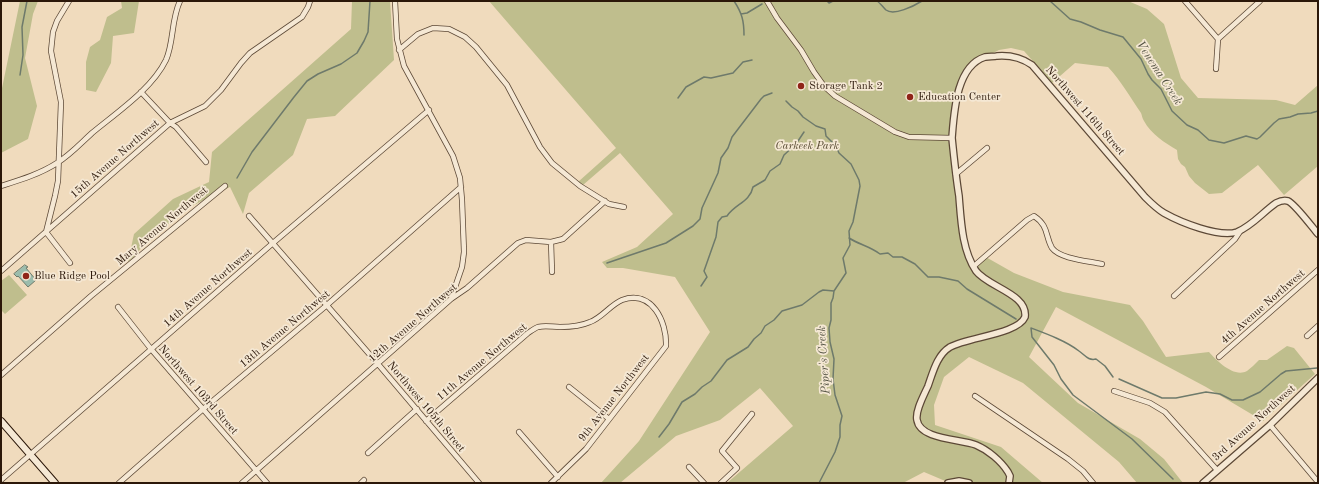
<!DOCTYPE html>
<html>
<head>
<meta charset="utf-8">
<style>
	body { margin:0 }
	#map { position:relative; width:1319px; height:484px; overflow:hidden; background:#f0dbbd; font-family:"Old Standard TT",serif }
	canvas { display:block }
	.frame { position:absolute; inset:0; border:2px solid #2b1709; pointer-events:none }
</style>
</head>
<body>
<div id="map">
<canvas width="1319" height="484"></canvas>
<div class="frame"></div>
</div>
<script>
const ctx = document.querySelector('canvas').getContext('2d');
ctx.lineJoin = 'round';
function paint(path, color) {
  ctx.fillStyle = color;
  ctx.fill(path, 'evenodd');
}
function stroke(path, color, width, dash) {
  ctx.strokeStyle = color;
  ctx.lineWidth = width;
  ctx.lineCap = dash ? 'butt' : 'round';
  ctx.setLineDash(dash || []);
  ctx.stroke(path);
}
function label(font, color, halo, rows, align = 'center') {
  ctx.font = font + ' "Old Standard TT",serif';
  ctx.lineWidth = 3.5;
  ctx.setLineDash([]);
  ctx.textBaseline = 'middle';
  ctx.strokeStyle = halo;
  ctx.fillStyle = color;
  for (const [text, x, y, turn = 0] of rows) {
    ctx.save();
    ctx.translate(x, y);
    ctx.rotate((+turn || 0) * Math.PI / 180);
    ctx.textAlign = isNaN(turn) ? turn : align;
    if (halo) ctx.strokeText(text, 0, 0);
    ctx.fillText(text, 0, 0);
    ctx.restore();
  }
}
const green = new Path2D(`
	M20 1H38L33 14 25 58 37 106 28 139 1 153V93Z
	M121 1H139L134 33 113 36 111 63 96 92 86 90V62L90 47 100 40 107 17 122 8Z
	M352 1H390L394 60 335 116 307 119 293 155 249 193 243 214 230 187 190 207 146 241 136 255 128 262 134 234 173 199 209 182 212 152 351 29Z
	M489 1H1128L1147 9 1164 24 1181 78 1198 98 1276 100 1295 105 1318 85V166L1284 195 1258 165 1222 193 1209 194 1195 183 1189 176 1185 167 1181 164 1178 159 1177 150C1165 143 1151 134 1144 121 1142 118 1142 115 1141 113 1130 97 1121 81 1108 67L1075 63 1052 83 1024 51 1011 48 999 50 989 55 967 71 953 123 962 230 973 266 984 256 1014 273 1063 292 1130 305 1143 321 1166 357 1209 352C1217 361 1234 378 1247 371 1251 368 1255 364 1259 360H1267L1287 346 1294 348 1315 374 1263 421 1206 387 1056 307 1029 357 1078 403 1140 439 1164 459 1183 483H1137L1119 462 1023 383 969 357 944 377 934 405 935 425 1001 447 1043 483H950L924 472 903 483H727L793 426 760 388 720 420 676 436 620 483H601L639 441 710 332 675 277 623 268H607L602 262 637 247 673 214 620 153 583 185 578 182 616 148Z
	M9 275 27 295 5 314 1 310V281Z`);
const water = new Path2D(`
	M25 265 28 267 26 268 36 280 28 287 18 276 17 277 14 274Z`);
const stream = new Path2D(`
	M734 1C742 13 744 21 744 35
	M827 1 829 3 833 1
	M877 1C880 3 883 7 886 10 894 16 914 6 922 1
	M1050 1 1070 19 1081 22 1100 30 1123 37 1141 59 1148 74 1152 80 1161 89 1172 111 1187 125 1198 130 1209 140 1224 143 1246 136 1257 139 1260 137 1274 123 1279 119 1290 117 1298 114 1311 113 1318 111
	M741 14 747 13 762 4
	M20 75 23 55 22 27 27 1
	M678 98 686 87 704 77 711 78 733 73 743 62 752 60
	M786 101 792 107 798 111 803 117 816 126 825 129 826 136 836 146 839 153 851 164 859 180 860 186 853 222 849 231 850 245 843 258 846 273 834 291 833 298 831 303V320L829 328 830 342 834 359 833 379 835 395 842 416 840 425V437L835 452 819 483
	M237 178 252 152 294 97 307 81 318 74 341 64 357 53 364 41 368 32 370 1
	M849 238C860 245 869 246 880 254L888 253 893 257H902L915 264 928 277H939L958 281 967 289 1016 319
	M607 263 666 243 693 226 700 219 702 208 718 173 721 158 728 148 732 137 761 99 764 96 772 93
	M701 286 707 277 704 271 716 237 718 222 722 217 727 216C735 204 750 202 753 187L765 180 770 171 780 164 784 155 796 144 804 132
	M1113 377 1105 366 1096 359C1088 361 1085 355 1079 351 1066 341 1047 334 1031 328L1032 337 1054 365 1061 379 1073 395 1132 439 1173 479
	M1119 379 1162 398H1176L1206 392 1220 394 1232 400H1243L1260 392 1281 374 1286 371 1317 368
	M659 437 669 424 682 402 695 394 702 387 711 381 727 360 748 347 754 339 761 333 765 326 774 320 782 311 802 305 819 292 823 290 834 291`);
const minor = new Path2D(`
	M69 1 57 21 53 32 51 51 61 102 58 181 55 196 46 232 70 263
	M395 1 397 39 404 66 453 156 460 178 462 200 464 252 462 267 451 299
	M767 1 777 18 801 50 814 72 824 86 835 96 895 132 909 137 952 138
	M1185 1 1218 39
	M399 50 418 34 433 28 449 29 465 37 476 47 507 85 540 147 552 163 580 186 609 204 624 207
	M1216 69 1218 39 1260 1
	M141 92 170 123 176 127 206 162
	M956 174 987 148
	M1 186C20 180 40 174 57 163 70 155 81 143 92 133 116 113 152 89 166 60 174 42 171 20 180 1
	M249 216 378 364 479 483
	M551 242 552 272
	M974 266 1027 220 1034 216C1049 226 1045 236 1052 248 1060 259 1089 261 1102 264
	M1 271 170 123 205 106 221 90 241 63 250 53 302 17 308 7 310 1
	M1174 296 1235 239 1241 230
	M118 307 151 349 267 483
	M1307 336 1318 326
	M1219 357 1318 270
	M1 375 91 296 225 186
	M569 387 609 419
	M1114 391 1150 403 1165 412 1217 470
	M975 396 1068 459 1083 471 1093 483
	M426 421 528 333C531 331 535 328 538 327 546 325 552 327 560 327 569 327 581 326 590 322 602 318 610 305 622 300 652 289 667 322 666 346L586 449 551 483
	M1270 425 1318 482
	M519 432 558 477
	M368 453 417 409
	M689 467 704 483
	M1 480 273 243 429 110
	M119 483 202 410 327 305 461 187
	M242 483 451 299 467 288 518 243 526 240 551 242 563 239 605 201
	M361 483 364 480
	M721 483 737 468 722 451 752 414`);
const tertiary = new Path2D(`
	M948 483 959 481 969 483
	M1009 483 1010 476 1008 472C1001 461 988 450 976 445 961 439 920 440 917 420 915 411 924 395 928 386 933 372 937 355 950 347 968 337 1018 334 1025 317 1028 294 988 287 976 271 962 250 961 221 959 196 956 177 954 158 952 138 954 113 956 66 985 57 989 56 994 57 997 56 1010 55 1022 58 1032 65L1145 197C1151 203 1157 209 1164 213 1180 222 1219 238 1237 232 1252 226 1263 212 1276 203 1280 201 1284 200 1288 201 1295 204 1312 227 1318 234
	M1203 483 1270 425 1318 378`);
const secondary = new Path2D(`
	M1 421 55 483`);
const markers = [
	[801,86,4,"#8f2418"],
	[910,97,4,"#8f2418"],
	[26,276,4,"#8f2418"]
];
const poiNames = [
	["Storage Tank 2",809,86],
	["Education Center",918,97],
	["Blue Ridge Pool",34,276]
];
const streetNames = [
	["Northwest 116th Street",1085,111,49],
	["15th Avenue Northwest",115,159,-41],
	["Mary Avenue Northwest",162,226,-40],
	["14th Avenue Northwest",208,288,-41],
	["4th Avenue Northwest",1263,307,-41],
	["12th Avenue Northwest",413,323,-41],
	["13th Avenue Northwest",285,329,-40],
	["11th Avenue Northwest",482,362,-40],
	["Northwest 103rd Street",198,390,49],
	["9th Avenue Northwest",614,398,-52],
	["Northwest 105th Street",426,407,50],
	["3rd Avenue Northwest",1254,423,-42]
];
const parkNames = [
	["Carkeek Park",807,146]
];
const waterNames = [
	["Venema Creek",1159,73,57],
	["Piper's Creek",824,360,-94]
];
paint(green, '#bfbe8d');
paint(water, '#9bbcac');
stroke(water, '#6e7a6b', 1);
stroke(stream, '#6e7a6b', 1.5);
stroke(minor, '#5c4836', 6);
stroke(tertiary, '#5c4836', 8);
stroke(secondary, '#2b1709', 8);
stroke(minor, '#f5e8d4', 4.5);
stroke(tertiary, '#f5e8d4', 5.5);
stroke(secondary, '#f5e8d4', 6);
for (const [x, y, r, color] of markers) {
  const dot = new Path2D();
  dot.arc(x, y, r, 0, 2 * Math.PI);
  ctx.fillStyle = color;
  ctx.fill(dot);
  stroke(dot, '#f5e8d4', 1.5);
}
label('11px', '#2b1709', '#f5e8d4', poiNames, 'left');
label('11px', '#2b1709', '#f5e8d4', streetNames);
label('italic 11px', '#574931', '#f5e8d4', parkNames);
label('italic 12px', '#525142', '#f5e8d4', waterNames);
</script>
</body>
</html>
